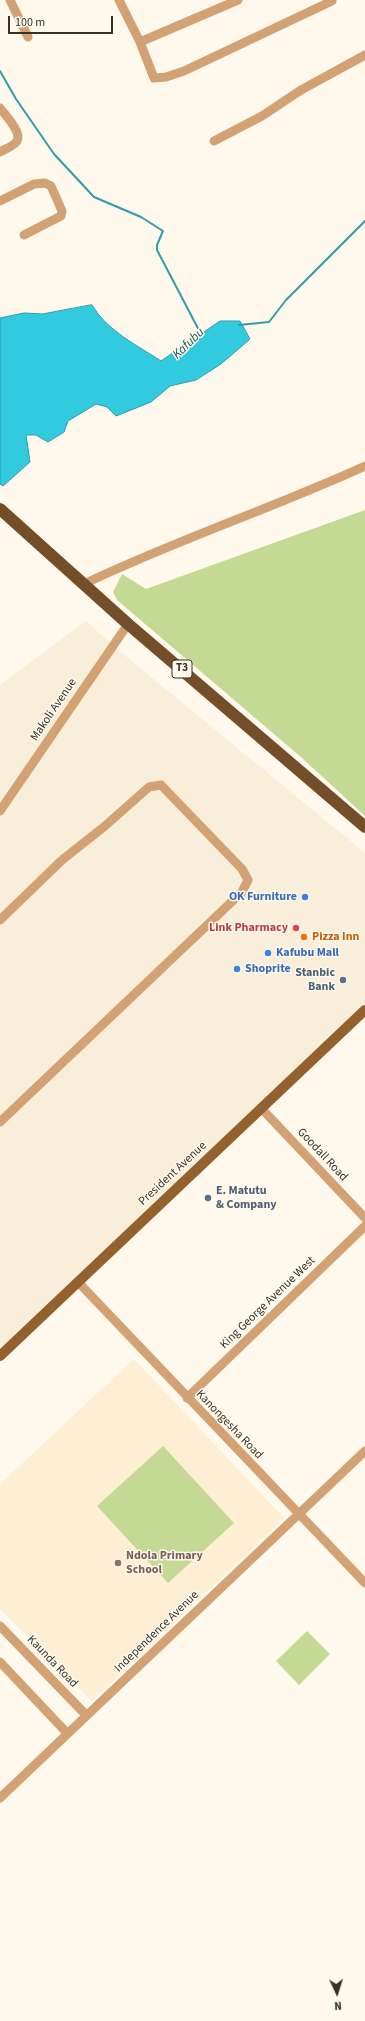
<!DOCTYPE html>
<html>
<head>
<meta charset="utf-8">
<style>
	body { margin:0 }
	#map { position:relative; width:365px; height:2021px; overflow:hidden; background:#fef8ed; font-family:"Source Sans 3",sans-serif }
	canvas { display:block }
	.north { position:absolute; left:317px; top:1973px; width:40px; height:40px; -webkit-text-stroke:3px #fef8ed; paint-order:stroke; rotate:176deg; font-size:11px; font-weight:700; line-height:16px; text-align:center; color:#363126 }
	.north::after { content:''; display:block; margin:auto; width:14px; height:18px; background:#363126; clip-path:polygon(50% 0,100% 100%,50% 72%,0 100%) }
	.scale { position:absolute; left:8px; top:16px; width:105px; height:18px; box-sizing:border-box; border:2px solid #363126; border-top:0; padding-left:5px; font-size:12px; line-height:14px; white-space:nowrap; color:#363126; -webkit-text-stroke:3px #fef8ed; paint-order:stroke }
</style>
</head>
<body>
<div id="map">
<canvas width="365" height="2021"></canvas>
<div class="north">N</div>
<div class="scale">100 m</div>
</div>
<script>
const ctx = document.querySelector('canvas').getContext('2d');
ctx.lineJoin = 'round';
function paint(path, color) {
  ctx.fillStyle = color;
  ctx.fill(path, 'evenodd');
}
function stroke(path, color, width, dash) {
  ctx.strokeStyle = color;
  ctx.lineWidth = width;
  ctx.lineCap = dash ? 'butt' : 'round';
  ctx.setLineDash(dash || []);
  ctx.stroke(path);
}
function label(font, color, halo, rows, align = 'center') {
  ctx.font = font + ' "Source Sans 3",sans-serif';
  ctx.lineWidth = 3;
  ctx.setLineDash([]);
  ctx.textBaseline = 'middle';
  ctx.strokeStyle = halo;
  ctx.fillStyle = color;
  for (const [text, x, y, turn = 0] of rows) {
    ctx.save();
    ctx.translate(x, y);
    ctx.rotate((+turn || 0) * Math.PI / 180);
    ctx.textAlign = isNaN(turn) ? turn : align;
    if (halo) ctx.strokeText(text, 0, 0);
    ctx.fillText(text, 0, 0);
    ctx.restore();
  }
}
const commercial = new Path2D(`
	M86 621 123 654 365 853V1004L0 1350V685Z`);
const built = new Path2D(`
	M134 1359 284 1518 92 1701 0 1609V1484Z`);
const green = new Path2D(`
	M365 510V816L302 758 117 600 113 592 122 574 146 589Z
	M163 1446 234 1523 168 1583 97 1506Z
	M307 1631 330 1654 299 1685 276 1661Z`);
const water = new Path2D(`
	M92 305C107 331 137 345 161 361L220 321H240L250 339 221 364 196 380 170 386 151 402 116 416 107 407 96 404 68 421 64 432 48 442 36 435H26L30 462 3 486 0 484V318L24 313 42 314Z`);
const stream = new Path2D(`
	M0 71 16 99 54 154 94 197 141 217 163 231 157 245V250L202 336
	M239 325 269 322 286 300 365 221`);
const minor = new Path2D(`
	M10 0 28 37
	M119 0 140 42 154 78 166 77 184 71 332 1
	M140 42 238 0
	M0 108C5 115 22 132 17 141 14 146 5 149 0 152
	M214 141 262 116 301 90 365 55
	M0 201 34 184 45 183 51 186 62 211 61 216 24 235
	M84 584C176 540 273 508 365 466
	M0 811 128 624
	M0 920 62 860 105 826 149 787 161 785 242 869 248 880 242 892 0 1122
	M261 1108 365 1218
	M78 1282 365 1583
	M187 1398 365 1226
	M0 1626 86 1715
	M0 1662 67 1733
	M0 1798 365 1451`);
const major = new Path2D(`
	M0 1356 365 1010`);
const highway = new Path2D(`
	M0 509 128 624 365 827`);
const markers = [
	[305,897,4,"#3f7fe0"],
	[296,928,4,"#e0444e"],
	[304,937,4,"#e8710a"],
	[268,953,4,"#3f7fe0"],
	[237,969,4,"#3f7fe0"],
	[343,980,4,"#5c6f8a"],
	[208,1198,4,"#5c6f8a"],
	[118,1563,4,"#8d6e63"]
];
const shields = [
	[182,669,20]
];
const shieldNames = [
	["T3",182,669]
];
const streetNames = [
	["Makoli Avenue",54,710,-56],
	["Goodall Road",322,1155,47],
	["President Avenue",173,1174,-43],
	["King George Avenue West",268,1303,-44],
	["Kanongesha Road",229,1425,46],
	["Independence Avenue",157,1632,-44],
	["Kaunda Road",52,1662,46]
];
const shopNames = [
	["OK Furniture",297,897,"right"],
	["Kafubu Mall",276,953],
	["Shoprite",245,969]
];
const healthNames = [
	["Link Pharmacy",288,928]
];
const foodNames = [
	["Pizza Inn",312,937]
];
const serviceNames = [
	["Stanbic",335,973],
	["Bank",335,987],
	["E. Matutu",216,1191,"left"],
	["& Company",216,1205,"left"]
];
const educationNames = [
	["Ndola Primary",126,1556],
	["School",126,1570]
];
const waterNames = [
	["Kafubu",189,344,-44]
];
paint(commercial, '#f8eed9');
paint(built, '#feefd4');
paint(green, '#c4da94');
paint(water, '#31cadf');
stroke(water, '#329ca8', 1);
stroke(stream, '#329ca8', 2);
stroke(minor, '#d2a275', 9);
stroke(major, '#93612d', 10);
stroke(highway, '#744e28', 12);
for (const [x, y, r, color] of markers) {
  const dot = new Path2D();
  dot.arc(x, y, r, 0, 2 * Math.PI);
  ctx.fillStyle = color;
  ctx.fill(dot);
  stroke(dot, '#fef8ed', 1.5);
}
for (const [x, y, w] of shields) {
  const box = new Path2D();
  box.roundRect(x - w / 2, y - 9, w, 18, 3);
  ctx.fillStyle = '#fef8ed';
  ctx.fill(box);
  stroke(box, '#363126', 1);
}
label('bold 11px', '#363126', null, shieldNames);
label('12px', '#363126', '#fef8ed', streetNames);
label('bold 12px', '#366cbe', '#fef8ed', shopNames, 'left');
label('bold 12px', '#be3a42', '#fef8ed', healthNames, 'right');
label('bold 12px', '#c56008', '#fef8ed', foodNames, 'left');
label('bold 12px', '#4e5e75', '#fef8ed', serviceNames, 'right');
label('bold 12px', '#785e54', '#fef8ed', educationNames, 'left');
label('italic 13px', '#18555d', '#fef8ed', waterNames);
</script>
</body>
</html>
